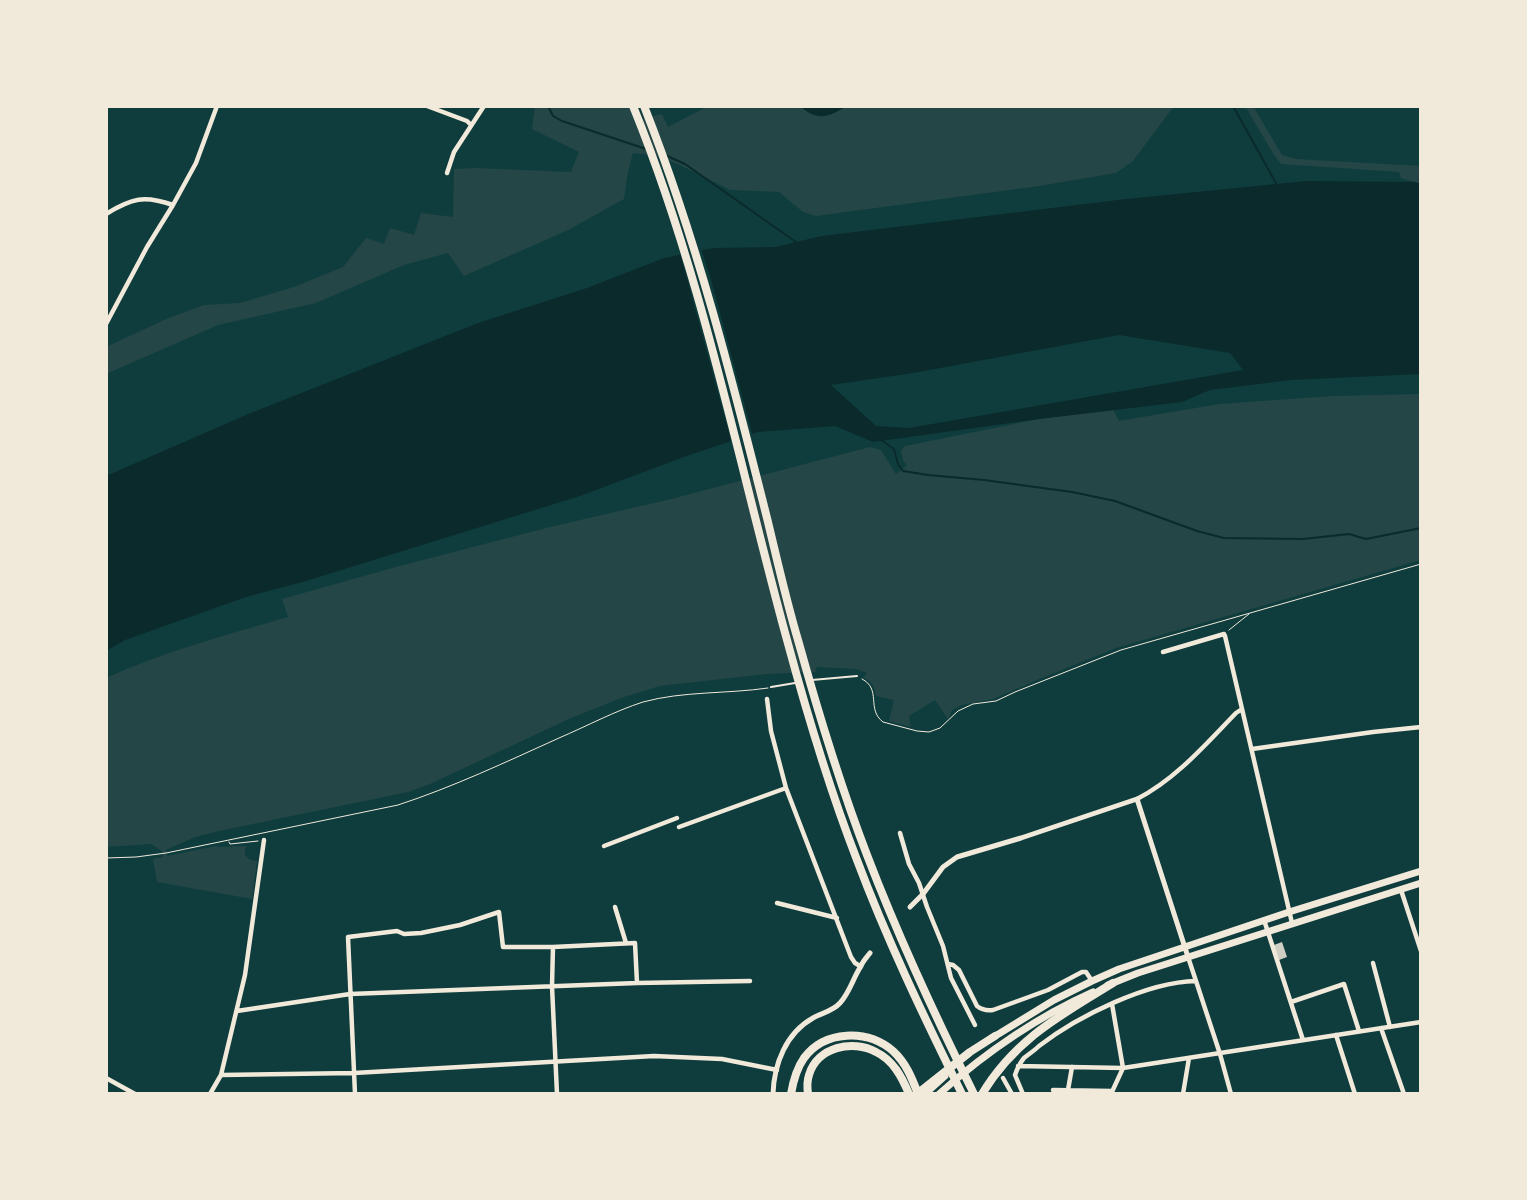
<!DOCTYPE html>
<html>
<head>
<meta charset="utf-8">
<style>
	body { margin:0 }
	#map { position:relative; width:1527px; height:1200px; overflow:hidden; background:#0f3d3e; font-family:"Exo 2",sans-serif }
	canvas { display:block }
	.frame { position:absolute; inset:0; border:108px solid #f1e9da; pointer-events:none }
</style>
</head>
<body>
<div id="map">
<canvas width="1527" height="1200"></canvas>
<div class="frame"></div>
</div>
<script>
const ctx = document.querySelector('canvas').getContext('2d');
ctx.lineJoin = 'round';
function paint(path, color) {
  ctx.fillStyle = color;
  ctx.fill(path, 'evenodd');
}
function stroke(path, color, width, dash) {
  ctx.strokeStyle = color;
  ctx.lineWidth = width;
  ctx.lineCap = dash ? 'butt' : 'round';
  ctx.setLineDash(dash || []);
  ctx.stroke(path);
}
const green = new Path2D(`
	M535 106H629L635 121 662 114 668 127 708 106H1174L1133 161 1116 173 1039 186 816 216 803 212 779 192 730 190 682 166 657 156 633 153 628 172 624 199 568 230 464 276 448 253 404 265 316 303 218 325 106 374V347L166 319 204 305 240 303 294 287 343 267 366 238 384 244 390 228 414 235 421 213 453 217 454 169 476 168 571 172 579 152 532 129Z
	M1245 106H1253L1282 155 1296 159 1421 166V184L1401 178 1399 172 1281 164 1274 155Z
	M1421 394V560L1116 648 1037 680 993 699 962 705 952 710 948 719 935 700 909 716 911 727 889 721 894 700 876 696C875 688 872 680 863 678L867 673 856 669 817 667 815 670 817 672 767 674 660 686 624 697 571 718 430 784 408 792 219 831 195 837 166 850 167 856 216 846 219 847 247 846 245 849V855L250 860 257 861 252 899 157 882 153 859 163 857 162 851 151 844 106 847V678C166 651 226 635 288 617L282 599 396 567 550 527 671 499 870 447 881 450 896 474 907 465 903 460 901 451 905 446 1039 419 1113 410 1119 421 1219 404 1332 396Z`);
const water = new Path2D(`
	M800 106H846C829 118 816 121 800 106Z
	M1306 181 1415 182 1421 184V374L1291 380 1210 390 1182 402 1039 419 873 442 835 426 758 432 681 458 580 496 306 581 246 597 125 640 106 651V476L246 415 478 323 587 288 664 258 713 248 775 247 822 236 1126 199ZM1119 335 1230 353 1243 370 909 428 876 426 831 385 913 373Z`);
const pier = new Path2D(`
	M701 248 712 283 753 437 732 444 680 253Z`);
const stream = new Path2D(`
	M548 106 553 116 562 121 646 149
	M1233 106 1277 185
	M665 155 685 164 796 242
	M881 440 894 449 898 464 903 471 928 475 984 480 1072 492 1115 501 1197 531 1224 538 1303 539 1349 534 1366 539 1421 528`);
const building = new Path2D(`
	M1282 942 1287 957 1279 960 1274 945Z`);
const path = new Path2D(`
	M1229 630 1249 614
	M862 679C882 689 866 709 883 722L917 731 929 732 940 728 958 711 973 704 996 701 1015 692 1121 650 1421 564
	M229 842 230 844 258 841
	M106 858 136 857 166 853 398 805C453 787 506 762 559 738 587 726 615 711 643 702 683 691 727 694 768 688`);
const service = new Path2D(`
	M812 680 857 676
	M771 687 795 683`);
const minor = new Path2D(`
	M427 106 467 121 471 125
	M447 173 454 152 484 106
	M106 214C132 198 144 195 173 205
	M106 324 147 247 173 205 196 163 217 106
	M1163 652 1224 634 1225 636 1292 923
	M767 699 771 731 786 788 851 957 855 963 860 966
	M1252 749 1373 732 1421 727
	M1137 799C1176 779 1206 744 1236 713L1242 709
	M679 827 786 788
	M900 833 909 864 919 883 927 907 943 946 951 978 975 1025
	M604 846 677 818
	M1401 890 1421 951
	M777 903 837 918
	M615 907 626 943
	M1264 920 1303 1040
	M553 947 552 986 557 1094
	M1373 963 1390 1027
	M948 964 953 965 959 970 977 1006C982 1010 987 1011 993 1010L1048 990 1082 972H1086L1092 981
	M1196 981 1220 1054 1231 1094
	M1291 1002 1344 984 1359 1031
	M237 1011 350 994 637 983 750 981
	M1381 1028 1404 1094
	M1336 1035 1355 1094
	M1018 1066 1123 1068 1421 1022
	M221 1075 354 1073 654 1056 722 1059 777 1070
	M106 1078 135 1094
	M1003 1078 1012 1094
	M1053 1090 1112 1091
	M1068 1090 1072 1067
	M210 1094 221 1075 245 975 264 840
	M355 1094 348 937 397 931 404 934 421 933 460 925 499 912 503 947H553L635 943 637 983
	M1023 1094 1015 1075C1017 1069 1020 1063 1024 1058 1029 1054 1035 1050 1039 1046 1078 1016 1147 982 1196 981L1188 957
	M1111 1094 1123 1068 1112 1004
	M1183 1094 1189 1058`);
const tertiary = new Path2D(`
	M910 907 923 894 943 867 957 857 1021 838 1137 799 1188 957
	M773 1094C774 1064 786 1033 813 1018 822 1013 833 1011 840 1003 850 992 853 978 861 966 863 961 867 957 870 953`);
const trunk = new Path2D(`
	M1108 985 1138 973 1421 883
	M992 1038 1054 1000 1092 981 1119 969 1289 912 1421 871
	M925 1094 945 1076
	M939 1094C985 1053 1037 1017 1093 992`);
const motorway = new Path2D(`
	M633 106C703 278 738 461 787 640 807 714 829 788 857 860 887 940 924 1017 962 1094
	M644 106C697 240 732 379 767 518 777 559 786 600 798 640 818 712 840 785 867 855 898 936 935 1016 974 1094
	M791 1094C793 1082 797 1068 804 1058 825 1030 867 1029 893 1051 906 1063 912 1078 918 1094
	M808 1094C807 1087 807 1081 809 1075 817 1047 853 1039 876 1052 893 1060 902 1077 909 1094
	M917 1094 970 1052 995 1036
	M982 1094C1015 1039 1061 1015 1113 983`);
paint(green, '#244646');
paint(water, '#0a2a2b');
paint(pier, '#0f3d3e');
stroke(stream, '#0a2a2b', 2);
paint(building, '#cfcfc3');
stroke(path, '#f1e9da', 1);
stroke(service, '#f1e9da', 2);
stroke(minor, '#f1e9da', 4.5);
stroke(tertiary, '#f1e9da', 5);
stroke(trunk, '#f1e9da', 7);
stroke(motorway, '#f1e9da', 8);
</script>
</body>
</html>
